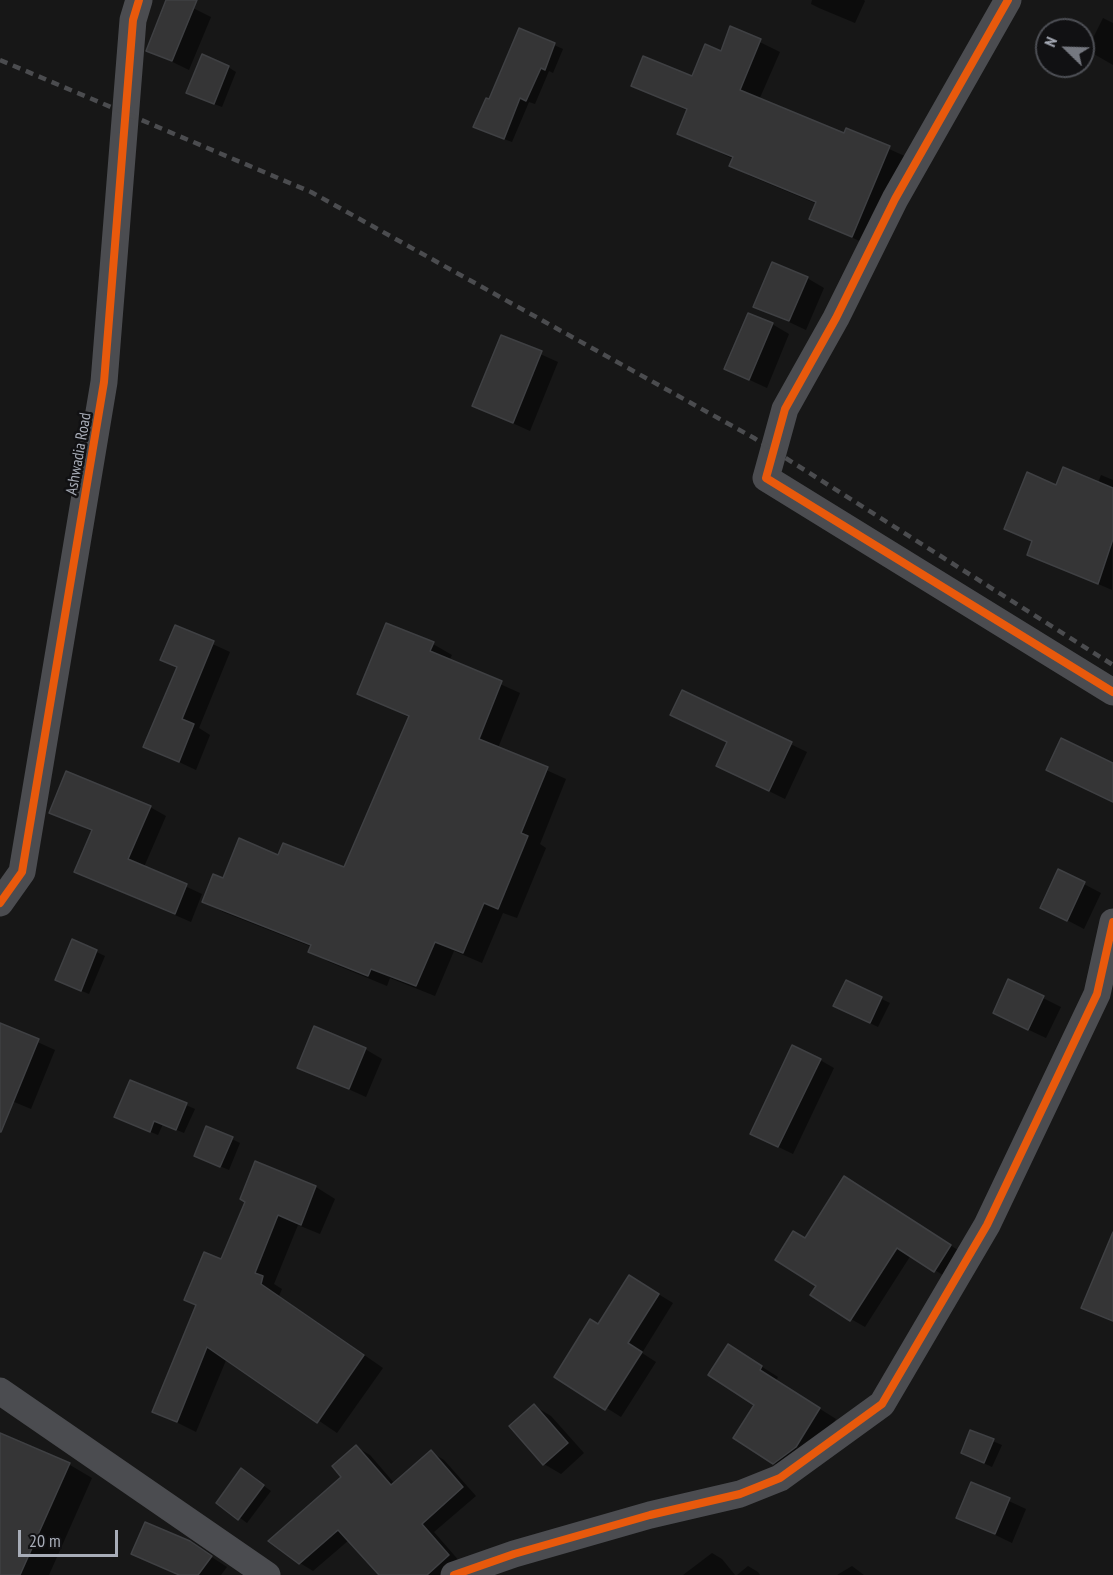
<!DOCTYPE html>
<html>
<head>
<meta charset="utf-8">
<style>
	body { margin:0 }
	#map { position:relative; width:1113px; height:1575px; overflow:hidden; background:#171717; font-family:"PT Sans Narrow",sans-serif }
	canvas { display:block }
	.north { position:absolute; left:1035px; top:18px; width:60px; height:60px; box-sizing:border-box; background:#111113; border:2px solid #4d4f55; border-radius:50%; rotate:293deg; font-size:16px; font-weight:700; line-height:24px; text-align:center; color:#a8adb8 }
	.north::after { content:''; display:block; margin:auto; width:21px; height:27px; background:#757880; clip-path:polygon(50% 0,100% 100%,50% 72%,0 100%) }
	.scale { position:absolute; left:18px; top:1530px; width:100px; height:27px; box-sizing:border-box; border:3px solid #a8adb8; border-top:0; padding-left:8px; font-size:18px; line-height:21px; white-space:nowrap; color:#a8adb8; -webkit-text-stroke:4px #111113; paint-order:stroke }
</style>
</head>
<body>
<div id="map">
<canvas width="1113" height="1575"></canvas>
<div class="north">N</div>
<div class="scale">20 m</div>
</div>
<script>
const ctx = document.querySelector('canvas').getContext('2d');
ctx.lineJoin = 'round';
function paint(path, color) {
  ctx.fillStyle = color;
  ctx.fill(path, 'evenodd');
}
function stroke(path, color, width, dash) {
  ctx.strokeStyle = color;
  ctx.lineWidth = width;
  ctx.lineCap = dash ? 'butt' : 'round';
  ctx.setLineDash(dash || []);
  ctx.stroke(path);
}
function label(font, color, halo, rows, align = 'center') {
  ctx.font = font + ' "PT Sans Narrow",sans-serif';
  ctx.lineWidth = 5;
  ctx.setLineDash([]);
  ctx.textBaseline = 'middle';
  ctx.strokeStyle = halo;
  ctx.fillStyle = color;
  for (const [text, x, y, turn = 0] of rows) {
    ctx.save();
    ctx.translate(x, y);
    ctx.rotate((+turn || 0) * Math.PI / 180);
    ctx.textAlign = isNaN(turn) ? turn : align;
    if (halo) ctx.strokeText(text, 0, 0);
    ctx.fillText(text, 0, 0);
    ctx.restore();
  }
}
const shadow = new Path2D(`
	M168 0H177L211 17 189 70 148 50Z
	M812 0H864L865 1 855 23 819 8 811 4Z
	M1103 18 1113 23V65L1087 50Z
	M731 28 780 52 759 100 845 135 847 130 909 158 872 247 811 218 817 204 750 176 731 165 733 159 679 133 688 111 633 85 693 78 722 53Z
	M520 30 563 49 553 73 549 71 535 104 529 102 512 142 483 131 490 101Z
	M228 67 236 72 222 107 196 97Z
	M807 278 824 288 806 330 755 306Z
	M772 324 789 334 767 388 726 369Z
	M502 337 558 362 530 431 475 406Z
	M1101 475 1113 480 1112 590 1029 554 1033 542 1006 529 1057 487 1098 483Z
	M175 627 230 652 199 728 210 735 196 770 145 746 178 669 162 659Z
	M433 644 452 655 449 661 520 693 498 748 566 779 540 844 546 848 517 918 503 913 482 963 454 951 435 996 390 978 387 986 329 962 310 951 312 947 223 912 204 901 223 880 278 857 345 869 410 718 359 693Z
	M682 692 807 752 785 799 718 766 729 743 672 715Z
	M1113 764V802L1048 770Z
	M150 807 166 816 144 867 202 894 191 922 76 872 93 832 51 812Z
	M1059 871 1101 893 1084 929 1042 907Z
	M73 941 105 956 89 994 65 984Z
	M1009 981 1061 1007 1046 1038 1012 1022Z
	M846 982 890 1003 878 1027 843 1010Z
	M0 1025 55 1050 31 1109 0 1096Z
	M365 1049 382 1059 366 1097 299 1067Z
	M820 1060 834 1068 793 1154 766 1141Z
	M131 1081 195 1109 184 1133 163 1124 158 1135 124 1121Z
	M232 1139 240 1143 229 1170 196 1156Z
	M256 1163 316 1187 335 1199 320 1234 298 1225 274 1284 282 1289 279 1296 383 1368 337 1433 227 1358 196 1432 154 1411 197 1306 186 1299 222 1261 247 1202Z
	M859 1186 964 1254 949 1279 911 1255 865 1327 851 1319 806 1240Z
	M645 1286 673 1303 642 1353 656 1362 621 1417 556 1376 599 1326Z
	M745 1356 778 1377 776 1381 836 1419 813 1456 791 1472 774 1463Z
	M534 1406 551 1416 584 1453 561 1474 544 1464 511 1427Z
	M971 1432 1002 1445 992 1467 962 1453Z
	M0 1435 70 1465 92 1478 49 1575H0Z
	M356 1447 370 1455 395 1484 431 1452 444 1460 476 1496 434 1532 461 1563 448 1575H380L349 1540 313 1571 300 1563Z
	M249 1475 271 1491 247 1523 218 1502Z
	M972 1484 1026 1509 1012 1543 958 1517Z
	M190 1543 227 1567 221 1575H177L133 1554Z
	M712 1553 722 1559 735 1575H683Z
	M748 1566 758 1572 760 1575H737Z
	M852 1566 864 1575H837Z`);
const building = new Path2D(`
	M166 0H197L172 61 146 51Z
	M730 26 761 39 740 90 844 133 846 128 890 146 852 237 809 219 816 202 729 166 733 157 677 134 687 109 631 86 643 56 692 76 705 44 721 51Z
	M519 28 555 43 545 70 541 68 526 101 520 98 504 139 473 127 486 98 489 99Z
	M202 54 229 66 214 104 186 93Z
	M772 262 808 277 789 321 753 307Z
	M748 313 773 323 749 380 724 369Z
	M501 335 542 351 513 423 472 406Z
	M1063 467 1113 488V539L1098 584 1027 555 1032 541 1004 529 1027 472 1056 485Z
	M386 623 434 642 430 651 502 681 479 739 548 767 521 833 528 836 498 909 484 903 463 953 435 942 416 986 371 969 368 976 308 952 311 945 202 902 213 874 223 878 239 838 278 855 283 843 344 867 409 716 357 694Z
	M175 625 214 641 182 719 194 724 179 762 143 747 177 667 160 660Z
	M682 690 792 742 769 791 716 766 727 742 670 715Z
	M1061 738 1113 763V802L1046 770Z
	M66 771 151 806 128 859 187 884 175 914 74 872 92 830 49 813Z
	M1058 869 1085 882 1067 921 1040 908Z
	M72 939 97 950 81 991 55 980Z
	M1008 979 1044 996 1028 1030 993 1013Z
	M846 980 882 997 870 1023 833 1006Z
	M0 1023 39 1039 1 1132H0Z
	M314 1026 366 1048 349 1089 297 1068Z
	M792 1045 821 1059 778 1147 750 1134Z
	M130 1080 187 1103 176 1130 154 1121 150 1132 114 1117Z
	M206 1126 233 1137 220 1167 194 1156Z
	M255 1161 316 1186 301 1225 278 1215 255 1273 263 1276 261 1284 364 1355 317 1423 207 1347 177 1422 152 1412 196 1305 184 1300 204 1252 221 1259 245 1202 240 1199Z
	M844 1176 951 1245 934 1272 897 1248 850 1321 810 1295 816 1286 775 1260 793 1231 805 1238Z
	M1113 1232V1321L1081 1308Z
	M629 1275 659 1294 628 1343 642 1352 605 1410 554 1377 590 1319 598 1324Z
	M728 1344 762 1366 760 1370 820 1408 796 1447 773 1464 733 1438 754 1405 708 1375Z
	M534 1404 568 1443 543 1465 509 1426Z
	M970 1430 994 1439 984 1463 961 1453Z
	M0 1433 70 1463 20 1575H0Z
	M356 1445 391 1485 431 1450 463 1487 422 1524 449 1555 427 1575H379L338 1530 299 1564 268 1541 341 1477 332 1466Z
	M241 1468 264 1485 238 1520 216 1503Z
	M971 1482 1010 1498 995 1534 956 1518Z
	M145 1522 190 1541 212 1556 198 1575H179L131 1554Z`);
const minor = new Path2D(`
	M1008 0 895 199 836 318 785 409 766 478 1113 692
	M0 903 22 872 104 382 133 20 139 0
	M0 1391 267 1575
	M454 1575 514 1554 650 1515 740 1494 780 1478 882 1404 987 1225 1097 994 1113 922`);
const rail = new Path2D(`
	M0 60 311 192 754 438 1113 665`);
const cycleway = new Path2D(`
	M1008 0 895 199 836 318 785 409 766 478 1113 692
	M0 903 22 872 104 382 133 20 139 0
	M454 1575 514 1554 650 1515 740 1494 780 1478 882 1404 987 1225 1097 994 1113 922`);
const streetNames = [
	["Ashwadia Road",79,454,-80]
];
paint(shadow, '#0007');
paint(building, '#353536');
stroke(building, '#3f4043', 1.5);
stroke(minor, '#4b4c50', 27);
stroke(rail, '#4b4c4f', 4.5, [8, 6]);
stroke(cycleway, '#e8590c', 8);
label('16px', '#a8adb8', '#111113', streetNames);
</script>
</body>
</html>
